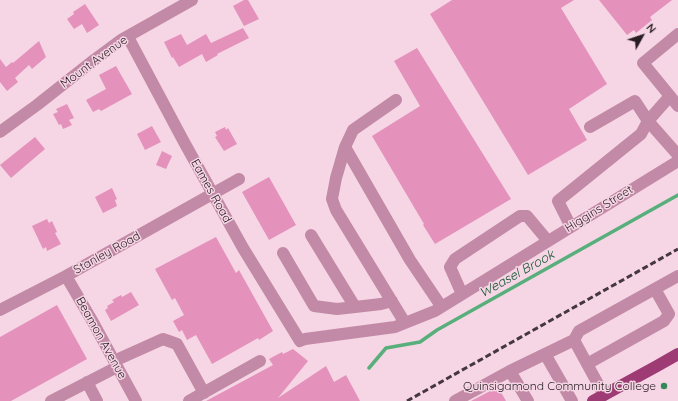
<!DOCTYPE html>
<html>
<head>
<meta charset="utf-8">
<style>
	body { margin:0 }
	#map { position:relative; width:678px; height:401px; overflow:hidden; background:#f6d6e5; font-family:Quicksand,sans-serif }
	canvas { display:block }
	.north { position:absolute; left:622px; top:16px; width:40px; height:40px; -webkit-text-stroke:3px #f6d6e5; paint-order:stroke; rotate:50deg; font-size:11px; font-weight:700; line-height:16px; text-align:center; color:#281d22 }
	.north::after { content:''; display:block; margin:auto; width:14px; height:18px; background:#281d22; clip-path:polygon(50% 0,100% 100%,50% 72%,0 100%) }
</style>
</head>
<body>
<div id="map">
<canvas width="678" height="401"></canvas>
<div class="north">N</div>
</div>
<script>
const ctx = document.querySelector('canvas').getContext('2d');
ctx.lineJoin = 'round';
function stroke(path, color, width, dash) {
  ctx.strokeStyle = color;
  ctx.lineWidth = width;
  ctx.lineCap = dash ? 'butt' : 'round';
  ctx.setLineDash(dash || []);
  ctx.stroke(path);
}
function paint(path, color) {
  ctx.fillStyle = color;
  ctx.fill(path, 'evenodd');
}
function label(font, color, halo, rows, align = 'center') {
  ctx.font = font + ' Quicksand,sans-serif';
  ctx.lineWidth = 3;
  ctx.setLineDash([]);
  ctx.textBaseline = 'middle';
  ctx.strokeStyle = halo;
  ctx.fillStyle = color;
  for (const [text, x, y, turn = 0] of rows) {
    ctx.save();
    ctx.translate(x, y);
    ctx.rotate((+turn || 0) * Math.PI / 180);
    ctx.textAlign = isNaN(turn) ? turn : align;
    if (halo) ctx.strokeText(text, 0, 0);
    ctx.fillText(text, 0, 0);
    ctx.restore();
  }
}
const stream = new Path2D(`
	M369 368 386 348 420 342 437 330 678 195`);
const building = new Path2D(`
	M244 0H248L259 19 244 26 233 6Z
	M452 0H574L561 8 607 84 569 109 587 140 528 175 430 14Z
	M599 0H672L650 17 652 20 636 33 634 30 627 35Z
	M85 4 99 25 87 33 82 24 74 29 67 19 74 14 73 12Z
	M243 28 249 38 217 54 218 55 206 62 202 54 179 67 173 57 172 58 164 42 181 34 187 45 206 34 211 43Z
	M39 41 46 57 32 69 29 65 15 78 18 82 7 91 0 82V59L6 67 12 62 13 63Z
	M417 48 511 199 435 244 423 225 424 224 372 136 420 106 394 61Z
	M116 66 132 94 101 111 99 109 93 112 86 100 106 89 99 75Z
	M67 104 74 118 69 120 72 125 63 129 61 124 59 125 53 114 58 112 56 109Z
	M152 126 161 142 145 150 137 134Z
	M225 127 226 130 228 128 237 144 224 151 215 137 217 136 215 132Z
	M35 137 45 149 11 178 0 165Z
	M162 151 172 156 166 169 156 165Z
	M269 177 296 225 269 240 242 192Z
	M112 188 117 199 115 200 117 206 103 213 95 197Z
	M47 219 49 223 52 221 57 232 55 233 61 244 47 251 46 247 43 249 32 226Z
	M216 237 236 273 239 270 273 331 259 340 258 338 212 364 196 335 187 340 182 330 179 332 173 321 184 315 175 298 172 300 155 269Z
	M131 292 139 305 111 321 105 310 108 308 107 306 114 302 112 300 121 295 122 297Z
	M57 305 87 359 11 401H0V337Z
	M293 349 308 361 278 398 326 366 334 382 346 375 360 401H206L273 365 269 359 282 352 283 354Z
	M498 387 506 401H471Z`);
const minor = new Path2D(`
	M128 37 184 142 243 248 300 341 305 339 395 327 435 311 678 161
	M670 96 643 63 678 34
	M396 100 353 130 345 147 410 260 441 306
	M590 127 635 101 648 121 670 96 678 106
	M0 132 37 105 94 60 121 40 192 0
	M345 147 336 178 332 199 336 210 405 323
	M571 227 558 201 641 134 648 121 678 155
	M311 235 355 307 381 304 392 301
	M283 253 314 306 337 309 355 307
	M66 276 94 324 136 401
	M462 294 450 267 455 259 520 216H527L548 241
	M0 310 66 276 239 179
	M545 354 572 401
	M114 361 163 339 177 344 204 393
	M587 364 664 321 669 314 655 289
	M510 371 574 340
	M87 382 97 401
	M604 395 574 340 579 331 678 276
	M51 401 117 367
	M189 401 260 361
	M455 401 510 371 528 401`);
const major = new Path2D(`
	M593 401 657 366 678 354`);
const rail = new Path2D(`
	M407 401 678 249`);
const markers = [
	[664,386,4,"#35885a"]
];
const streetNames = [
	["Mount Avenue",94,62,-36],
	["Eames Road",211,191,61],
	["Higgins Street",599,209,-32],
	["Stanley Road",107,253,-29],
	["Beamon Avenue",101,338,61]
];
const poiNames = [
	["Quinsigamond Community College",656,386]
];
const waterNames = [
	["Weasel Brook",517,274,-29]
];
stroke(stream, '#59af7c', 3.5);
paint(building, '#e491bb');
stroke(minor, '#c28aa6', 12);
stroke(major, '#9f3b74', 12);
stroke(rail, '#45373e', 3, [6, 3]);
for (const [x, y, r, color] of markers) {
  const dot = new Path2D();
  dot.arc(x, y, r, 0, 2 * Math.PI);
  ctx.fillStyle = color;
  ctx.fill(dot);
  stroke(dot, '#f6d6e5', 1.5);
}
label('12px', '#281d22', '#f6d6e5', streetNames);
label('12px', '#281d22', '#f6d6e5', poiNames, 'right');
label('italic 13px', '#165735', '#f6d6e5', waterNames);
</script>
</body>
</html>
